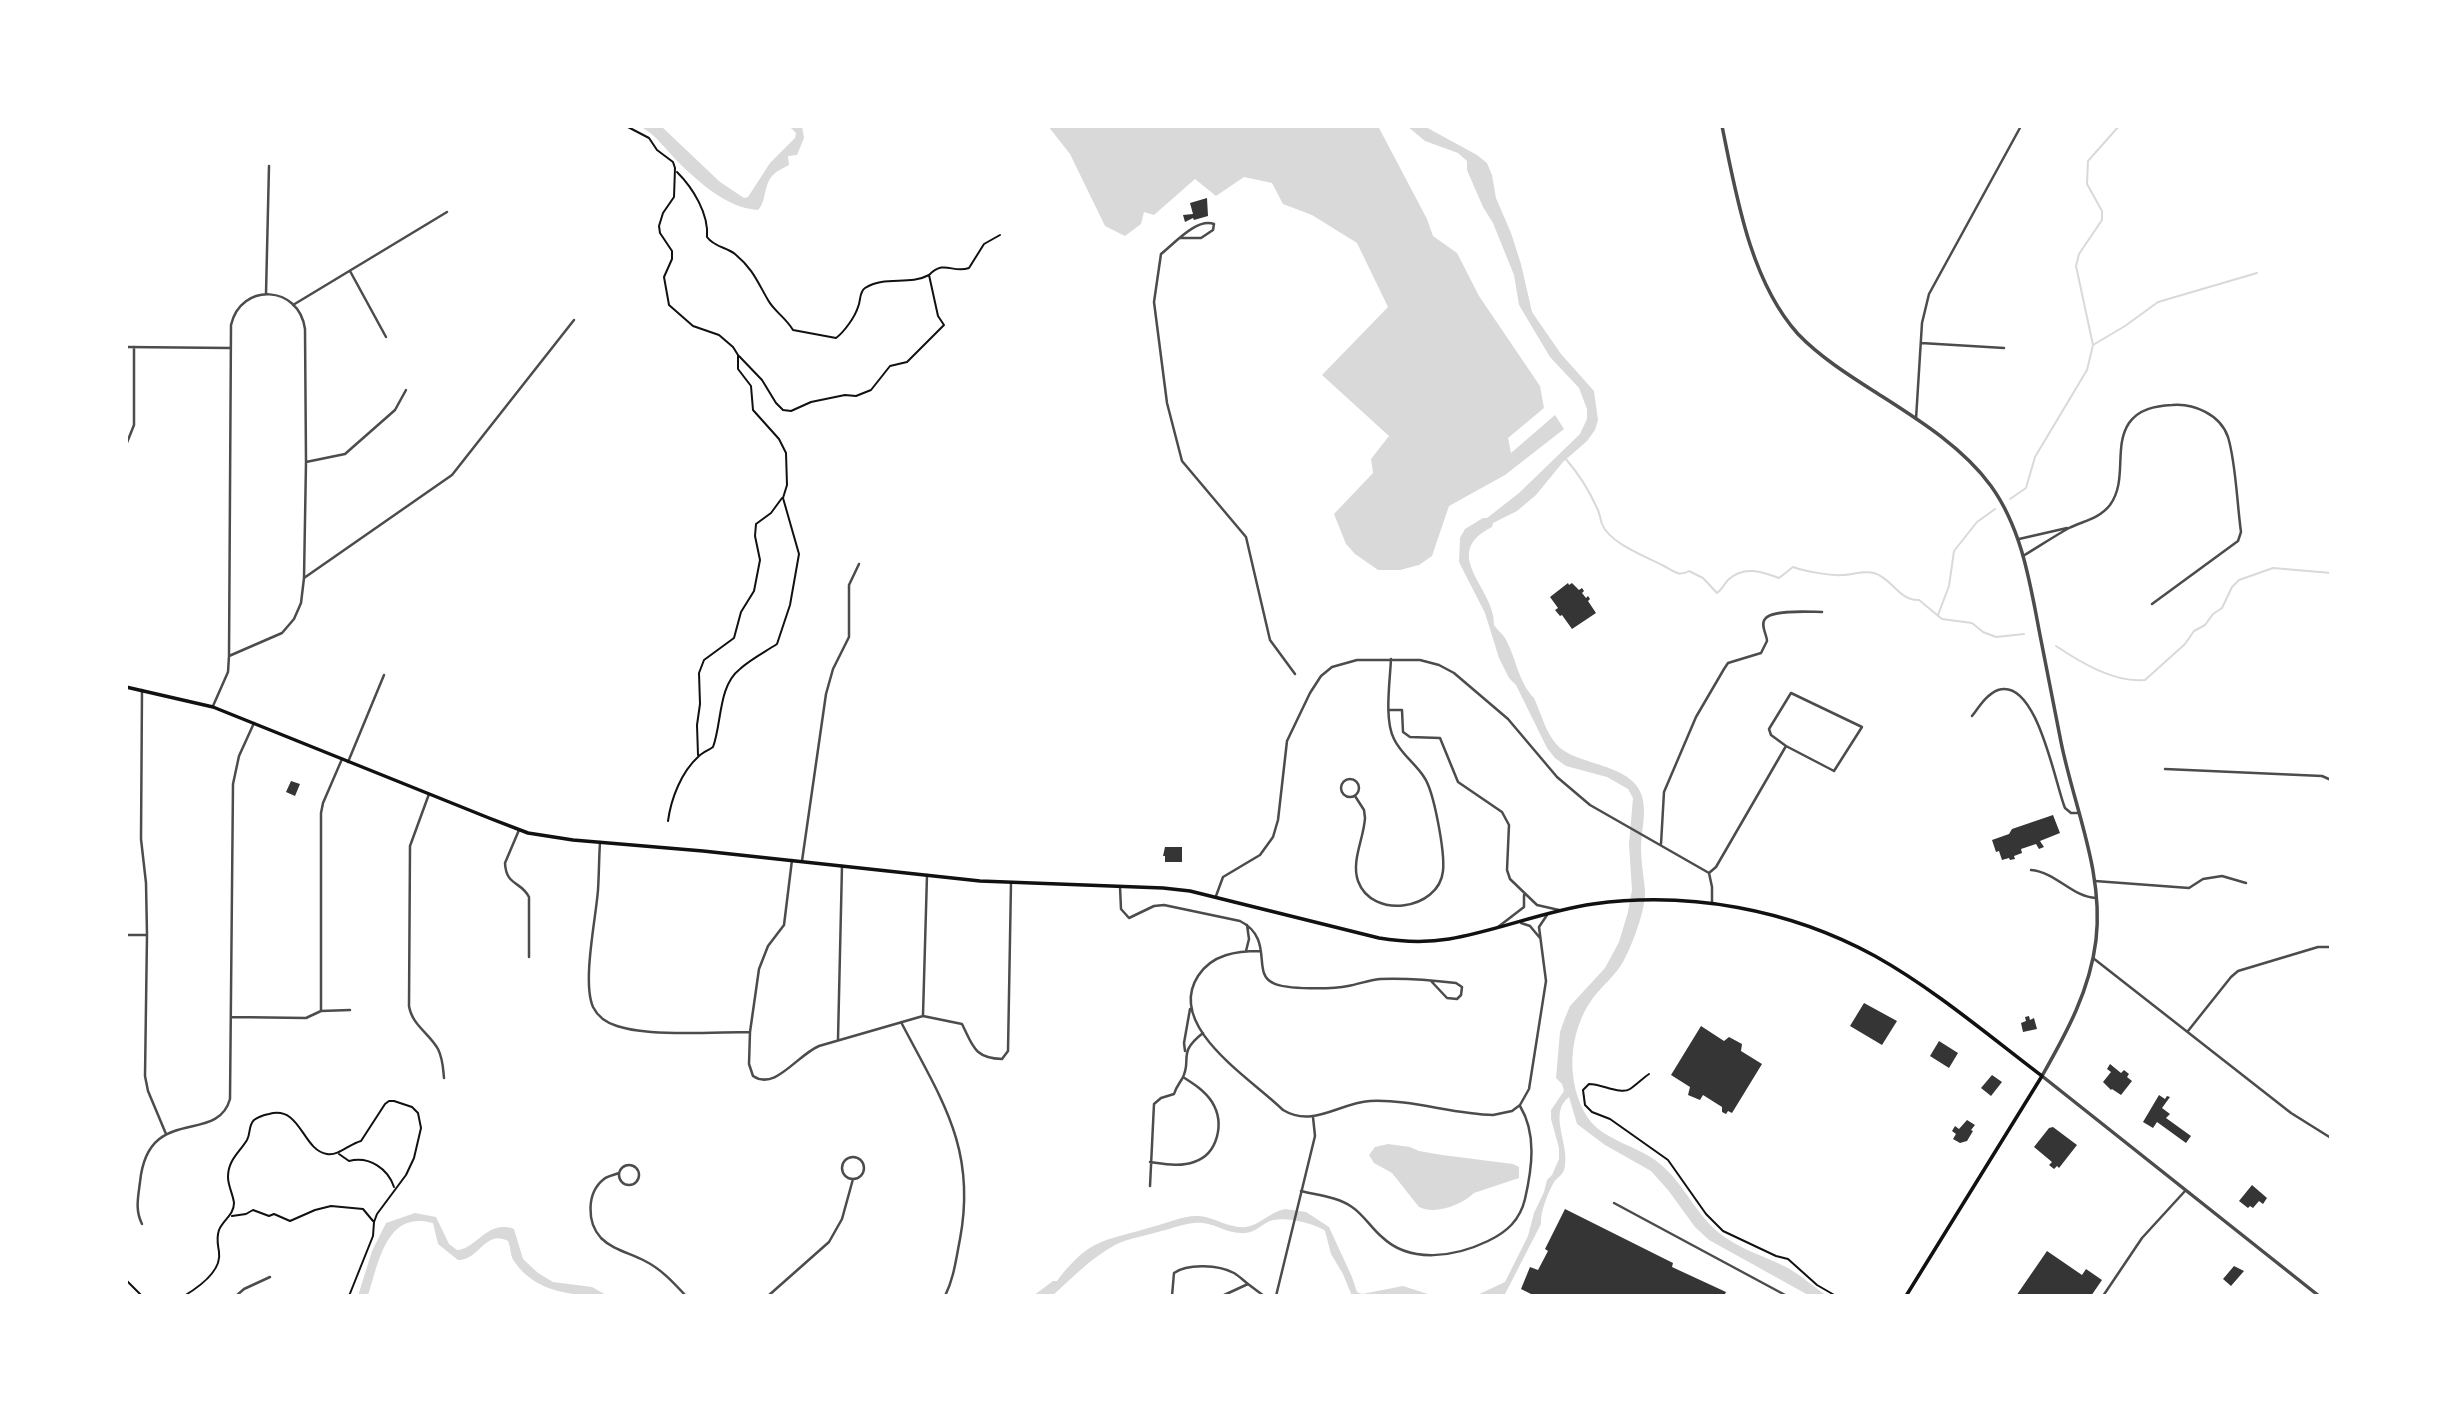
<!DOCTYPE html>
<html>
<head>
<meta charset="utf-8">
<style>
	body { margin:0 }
	#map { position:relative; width:2457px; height:1422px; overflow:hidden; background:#fff; font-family:Poppins,sans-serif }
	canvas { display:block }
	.frame { position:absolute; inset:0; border:128px solid #fff; pointer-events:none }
</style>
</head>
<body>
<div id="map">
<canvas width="2457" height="1422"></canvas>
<div class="frame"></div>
</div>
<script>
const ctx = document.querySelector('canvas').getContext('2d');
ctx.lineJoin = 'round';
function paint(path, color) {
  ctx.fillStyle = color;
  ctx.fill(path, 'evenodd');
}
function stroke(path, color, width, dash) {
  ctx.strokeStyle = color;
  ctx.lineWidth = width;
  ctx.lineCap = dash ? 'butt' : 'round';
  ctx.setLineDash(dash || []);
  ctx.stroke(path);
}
const water = new Path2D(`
	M639 126H661L720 182 744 198 748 197 770 163 795 138 796 133 789 126H802L804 138 797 155 788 156 789 165C784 168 778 170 774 174 763 184 767 201 758 210 727 208 700 183 679 163 666 150 656 134 639 126Z
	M1048 126H1378L1427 219 1433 236 1457 253 1479 296 1540 386 1544 408 1508 438 1511 453 1555 415 1564 429 1505 475 1449 506 1432 556 1419 565 1400 570H1378L1355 554 1346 544 1334 514 1373 473 1371 459 1389 436 1322 375 1388 307 1357 243 1312 215 1283 204 1272 183 1244 177 1216 196 1195 179 1154 215 1144 212 1141 224 1125 236 1105 226 1070 154Z
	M1407 126H1424L1477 155 1487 163 1492 175 1496 198 1511 233 1521 264 1532 312 1561 354 1594 391 1598 420 1595 430 1587 441 1563 462 1536 495 1517 511 1493 523 1492 527C1438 554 1496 589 1494 625 1498 631 1502 633 1505 638 1516 657 1518 682 1534 698 1541 713 1546 734 1558 746 1578 766 1632 763 1642 796 1647 814 1641 831 1641 849 1641 863 1644 877 1645 891 1646 909 1632 946 1623 962 1615 976 1603 985 1593 998 1568 1032 1565 1083 1588 1118 1602 1139 1636 1146 1655 1160 1682 1179 1693 1211 1718 1232 1738 1249 1765 1256 1788 1268 1802 1276 1814 1287 1827 1296H1810L1709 1240 1695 1227 1668 1190 1651 1171 1605 1145 1577 1124 1569 1097C1548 1113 1569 1143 1565 1165 1564 1176 1559 1175 1554 1182 1548 1193 1540 1212 1541 1224L1504 1296H1475L1505 1282 1528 1236 1534 1213 1544 1192 1547 1180 1552 1175 1559 1159V1148L1551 1119V1110L1564 1091 1562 1084 1556 1078 1560 1032 1565 1018 1570 1006 1605 968 1619 942 1628 912 1632 890 1629 844 1633 798 1628 789 1607 777 1566 766 1555 758 1547 748 1516 685 1509 678 1499 658 1485 613 1459 562 1460 538 1465 529 1483 518H1487L1519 493 1580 434 1587 419V409L1579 388 1550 357 1519 305 1514 275 1493 223 1483 207 1467 170V161L1458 153 1425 141Z
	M1388 1144 1410 1147 1419 1151 1442 1155 1513 1164 1519 1167V1178L1474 1193C1462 1205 1435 1215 1419 1207L1392 1173 1374 1163 1369 1155 1375 1147Z
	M1285 1209 1306 1212 1329 1227 1352 1277 1357 1292 1362 1294 1403 1286 1434 1296 1405 1294 1352 1296 1343 1274 1331 1254 1325 1231C1315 1223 1279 1215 1268 1222 1260 1226 1255 1232 1245 1233 1228 1234 1218 1225 1203 1223 1190 1221 1174 1228 1161 1231 1146 1236 1129 1238 1115 1245 1091 1258 1072 1278 1052 1296H1033L1053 1281H1057C1091 1237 1103 1242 1152 1227 1167 1223 1184 1215 1199 1216 1215 1217 1229 1229 1246 1227 1260 1225 1268 1213 1285 1209Z
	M415 1213 436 1217 449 1244 457 1250C477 1249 487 1219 514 1229L523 1259 538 1273 553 1282 592 1287 608 1296C574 1296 535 1293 514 1261 510 1256 511 1247 508 1241 485 1229 479 1261 458 1260L438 1244 433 1223C386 1210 379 1262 368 1296H358L372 1251 386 1223Z`);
const stream = new Path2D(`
	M2093 345 2125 326 2158 302 2257 273
	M1565 458C1578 473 1589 490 1597 508 1600 513 1600 519 1602 524 1610 544 1647 557 1664 566 1673 571 1679 577 1689 571L1703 578 1717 593C1723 589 1723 585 1728 580 1744 565 1762 572 1779 578L1793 567C1803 571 1832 576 1842 575 1853 575 1863 570 1874 573 1892 578 1899 601 1919 600L1942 619 1972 623 1983 632 1996 637 2024 634
	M2010 499 2026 488 2035 457 2087 370 2093 345 2076 266 2079 254 2102 220V211L2087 184 2088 161 2119 126
	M1938 615 1949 586 1954 551 1977 522 1995 509
	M2056 646C2080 662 2114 683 2145 680L2185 644 2194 631 2205 625 2213 614 2222 608 2232 587 2239 580 2273 568 2331 573`);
const building = new Path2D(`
	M1207 198 1208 216 1194 220 1193 218 1185 222 1183 215 1193 214 1190 203Z
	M1568 583 1569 585 1572 583 1579 590 1582 588 1584 591 1582 593 1586 598 1588 596 1590 599 1588 601 1596 613 1572 629 1562 615 1560 616 1555 610 1558 608 1550 597Z
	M291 781 300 784 295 796 286 792Z
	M2053 815 2060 833 2040 841 2044 847 2039 849 2036 844 2021 849 2022 853 2014 856 2015 859 2010 860 2009 858 2002 860 1999 851 1996 852 1992 840 2009 834 2012 829Z
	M1165 847H1182V862H1165V856H1163Z
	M1864 1003 1897 1021 1882 1045 1850 1026Z
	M2029 1016 2030 1020 2034 1018 2037 1029 2023 1032 2021 1023 2026 1021 2025 1017Z
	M1701 1026 1724 1041 1729 1037 1742 1044 1741 1051 1762 1064 1732 1113 1728 1111 1726 1114 1722 1112V1107L1703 1095 1700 1100 1688 1095 1690 1087 1671 1075Z
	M1939 1041 1958 1053 1949 1068 1930 1056Z
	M2110 1064 2121 1073 2124 1070 2129 1074 2127 1077 2132 1081 2121 1095 2112 1089 2111 1090 2103 1082 2111 1072 2107 1069Z
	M1992 1075 2002 1082 1991 1096 1981 1088Z
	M2159 1095 2165 1099 2167 1096 2170 1097 2162 1108 2170 1114 2166 1118 2191 1136 2186 1143 2157 1122 2153 1128 2143 1122Z
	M1967 1120 1975 1125 1971 1130 1973 1131 1967 1141 1960 1143 1953 1139 1956 1134 1952 1131 1955 1126 1959 1129Z
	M2053 1127 2077 1145 2059 1168 2057 1166 2054 1169 2049 1165 2052 1162 2034 1147 2049 1128Z
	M2252 1185 2267 1198 2263 1204 2259 1201 2253 1208 2250 1206 2248 1208 2239 1201Z
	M1565 1209 1673 1263 1672 1267 1726 1292 1724 1296H1535L1521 1289 1530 1267 1538 1270 1548 1251 1545 1249Z
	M2047 1251 2082 1275 2086 1269 2102 1280 2091 1296H2016Z
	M2234 1266 2244 1271 2231 1286 2223 1279Z`);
const path = new Path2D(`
	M504 126H515
	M626 126 649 138 657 150 673 162 675 168 674 197 663 213 659 226 660 233 672 251V259L664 277 669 305 693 326 719 335 733 347 738 355V369L751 386 753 410 779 439 786 453 787 485 783 498 799 554 790 605 777 644C765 652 751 659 740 669 718 686 722 723 713 747 709 750 703 752 699 756 681 772 671 799 668 821
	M677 172C693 188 709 214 707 237 714 247 726 247 735 254 753 269 757 281 768 300 774 311 786 318 793 330L836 338C844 332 855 317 858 307 861 301 859 292 865 288 885 275 909 286 929 275L938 316 944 325 907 362 890 366 871 390 856 396 845 395 811 402 791 411 783 410 776 403 762 380 739 356
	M929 275C945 259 952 274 969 268L984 244 1000 235
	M698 755 697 725 700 704 699 673 704 660 734 638 741 612 754 591 760 560 755 536 756 524 771 513 782 498
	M1649 1074C1642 1079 1636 1085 1630 1089 1621 1095 1602 1084 1589 1084L1583 1090 1585 1105 1592 1112 1610 1119 1668 1160 1706 1214 1723 1231 1776 1256 1788 1259 1817 1285 1836 1296
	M339 1154 349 1161C370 1156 388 1169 394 1187
	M232 1216 246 1214 253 1210 269 1216 274 1214 290 1221 315 1210 331 1206 363 1209 373 1221
	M126 1280 142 1296
	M184 1296C199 1287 222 1271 219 1252 218 1244 216 1239 219 1230 223 1220 234 1215 234 1203 233 1194 228 1186 228 1177 228 1160 239 1153 247 1140 251 1133 248 1126 254 1120 258 1117 264 1115 269 1114 301 1105 302 1150 327 1154 339 1156 349 1144 361 1141L385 1104 389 1101H394L412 1107 418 1113 421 1128 414 1158 406 1175 377 1214 374 1222 373 1236 349 1296`);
const minor = new Path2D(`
	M1180 238H1201L1213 230 1214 224C1196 218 1175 243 1161 254L1154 302 1167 403 1182 461 1246 537 1270 640 1295 674
	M350 271 386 337
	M266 294 269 166
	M293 305 447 212
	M1921 343 2004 348
	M126 347 230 348
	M1916 419 1922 323 1929 294 2021 126
	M126 445 134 425V347
	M306 462 345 454 395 410 406 390
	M2019 539 2067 528
	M2023 556C2038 547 2053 537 2069 528 2083 521 2099 519 2110 505 2128 480 2113 447 2129 423 2139 409 2155 406 2172 405 2193 403 2220 414 2228 437 2236 463 2237 504 2241 532L2238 541 2152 604
	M304 578 452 475 574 320
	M142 690 141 839 146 883 147 935 145 1076 148 1091 166 1134
	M213 706 228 672 229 656 231 325C241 282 299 285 305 329L306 462 304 578 301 603 294 619 282 633 229 656
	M1389 710H1402L1403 732 1410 737 1440 738 1458 782 1502 812 1509 825 1507 870 1510 879 1537 905 1559 910
	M1972 716C1979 707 1987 694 1998 690 2037 677 2055 784 2065 808L2071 813H2078
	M348 762 384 675
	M2165 769 2322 776 2331 780
	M1341 788a9 9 0 1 1 18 0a9 9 0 1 1-18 0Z
	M429 794 410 846 409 1006C412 1025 429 1033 438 1049 443 1059 443 1068 444 1078
	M1355 796 1364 810 1365 818C1364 838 1351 861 1358 881 1372 920 1439 910 1443 871 1445 852 1434 791 1424 777 1415 763 1401 754 1394 739 1384 720 1390 681 1391 659
	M519 830 505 863C506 886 521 881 529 897V957
	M600 842C599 858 599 874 598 890 596 918 582 982 593 1007 598 1017 607 1023 617 1026 650 1037 714 1032 750 1032
	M1661 844 1664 792 1696 717 1724 669 1728 663 1761 653 1767 641C1767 635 1760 625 1765 619 1772 609 1811 612 1822 612
	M792 860 784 925 768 946 759 969 750 1032 749 1064 753 1076C775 1091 796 1056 819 1046L923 1016 962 1024C973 1046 974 1058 1002 1059L1008 1051 1011 883
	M802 861 826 694 833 669 849 637V585L859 564
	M2031 870C2056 872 2072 897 2096 898
	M1709 873 1716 867 1786 746 1834 771 1862 727 1791 693 1769 729 1771 735 1786 746
	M2095 881 2189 888 2203 879 2222 876 2246 883
	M1120 887 1121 909 1129 918 1154 906 1164 905 1240 921C1275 939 1251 973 1273 983 1286 990 1334 989 1348 986 1359 984 1369 980 1380 979 1405 978 1431 980 1456 983L1462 987 1461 995 1457 999 1447 998 1431 981
	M1216 896 1223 877 1260 855 1273 837 1278 820 1287 741 1310 693 1321 676 1332 667 1357 660H1420L1439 665 1454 673 1508 719 1557 777 1590 805 1709 873 1712 887V903
	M1521 923 1530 926 1540 938
	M1498 927 1524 907V895
	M126 935H147
	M1246 951 1249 939 1247 925
	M1260 951C1237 951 1212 954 1198 976 1165 1027 1252 1079 1283 1110 1313 1128 1339 1103 1370 1101 1411 1099 1452 1114 1493 1115L1512 1111 1520 1105 1529 1089 1546 981 1539 927 1547 915
	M2093 958 2291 1113 2331 1138
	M321 1011V813L323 803 342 759
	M923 1015 927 875
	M232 1017 306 1018 321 1011 350 1010
	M901 1022C941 1099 977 1148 960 1239 956 1259 954 1278 945 1296
	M2188 1031 2231 977 2238 971 2318 947H2331
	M838 1039 842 866
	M1185 1051 1184 1043 1190 1009
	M842 1168a11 11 0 1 1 22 0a11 11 0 1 1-22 0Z
	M1150 1162C1165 1164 1180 1167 1194 1162 1218 1154 1225 1123 1212 1102 1205 1091 1194 1084 1183 1077
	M619 1175a10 10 0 1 1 20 0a10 10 0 1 1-20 0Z
	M619 1173C614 1175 608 1176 604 1179 586 1193 587 1223 601 1238 613 1250 630 1253 645 1261 661 1269 673 1282 686 1296
	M1150 1186 1154 1104 1161 1098 1174 1094C1176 1087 1179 1084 1182 1079 1193 1059 1176 1054 1203 1033
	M1301 1191C1317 1195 1338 1197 1352 1207 1364 1215 1371 1228 1382 1237 1410 1264 1455 1257 1488 1241 1507 1232 1520 1220 1525 1199 1532 1168 1537 1134 1520 1106
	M1614 1203 1787 1296
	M142 1224C135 1210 138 1198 140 1182 148 1103 217 1146 230 1099L233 784 239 756 254 723
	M1248 1284 1264 1296
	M236 1296 244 1289 270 1277
	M768 1296 829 1242 842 1219 853 1179
	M1172 1296 1174 1273C1188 1263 1219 1265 1234 1273 1239 1276 1243 1280 1248 1284L1222 1296
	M1276 1296 1315 1136 1313 1117
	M2103 1296 2142 1238 2185 1191`);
const tertiary = new Path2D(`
	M1722 126C1736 194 1750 281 1798 334 1819 356 1847 374 1872 390 1914 417 1961 445 1991 486 2022 529 2030 583 2040 635 2047 670 2054 706 2061 742 2074 807 2104 872 2096 940 2090 990 2067 1032 2042 1076L2319 1296`);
const secondary = new Path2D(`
	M126 687 213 707 489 818 528 833 573 840 703 851 980 881 1163 888 1190 891 1379 938C1403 942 1425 943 1449 939 1497 931 1544 911 1593 904 1689 891 1789 909 1875 956 1934 989 1988 1035 2042 1076L1906 1296`);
paint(water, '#d9d9d9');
stroke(stream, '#d9d9d9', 2);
paint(building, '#353535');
stroke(path, '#111', 2);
stroke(minor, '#4c4c4c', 2.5);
stroke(tertiary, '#4c4c4c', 3.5);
stroke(secondary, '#111', 3.5);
</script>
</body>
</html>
